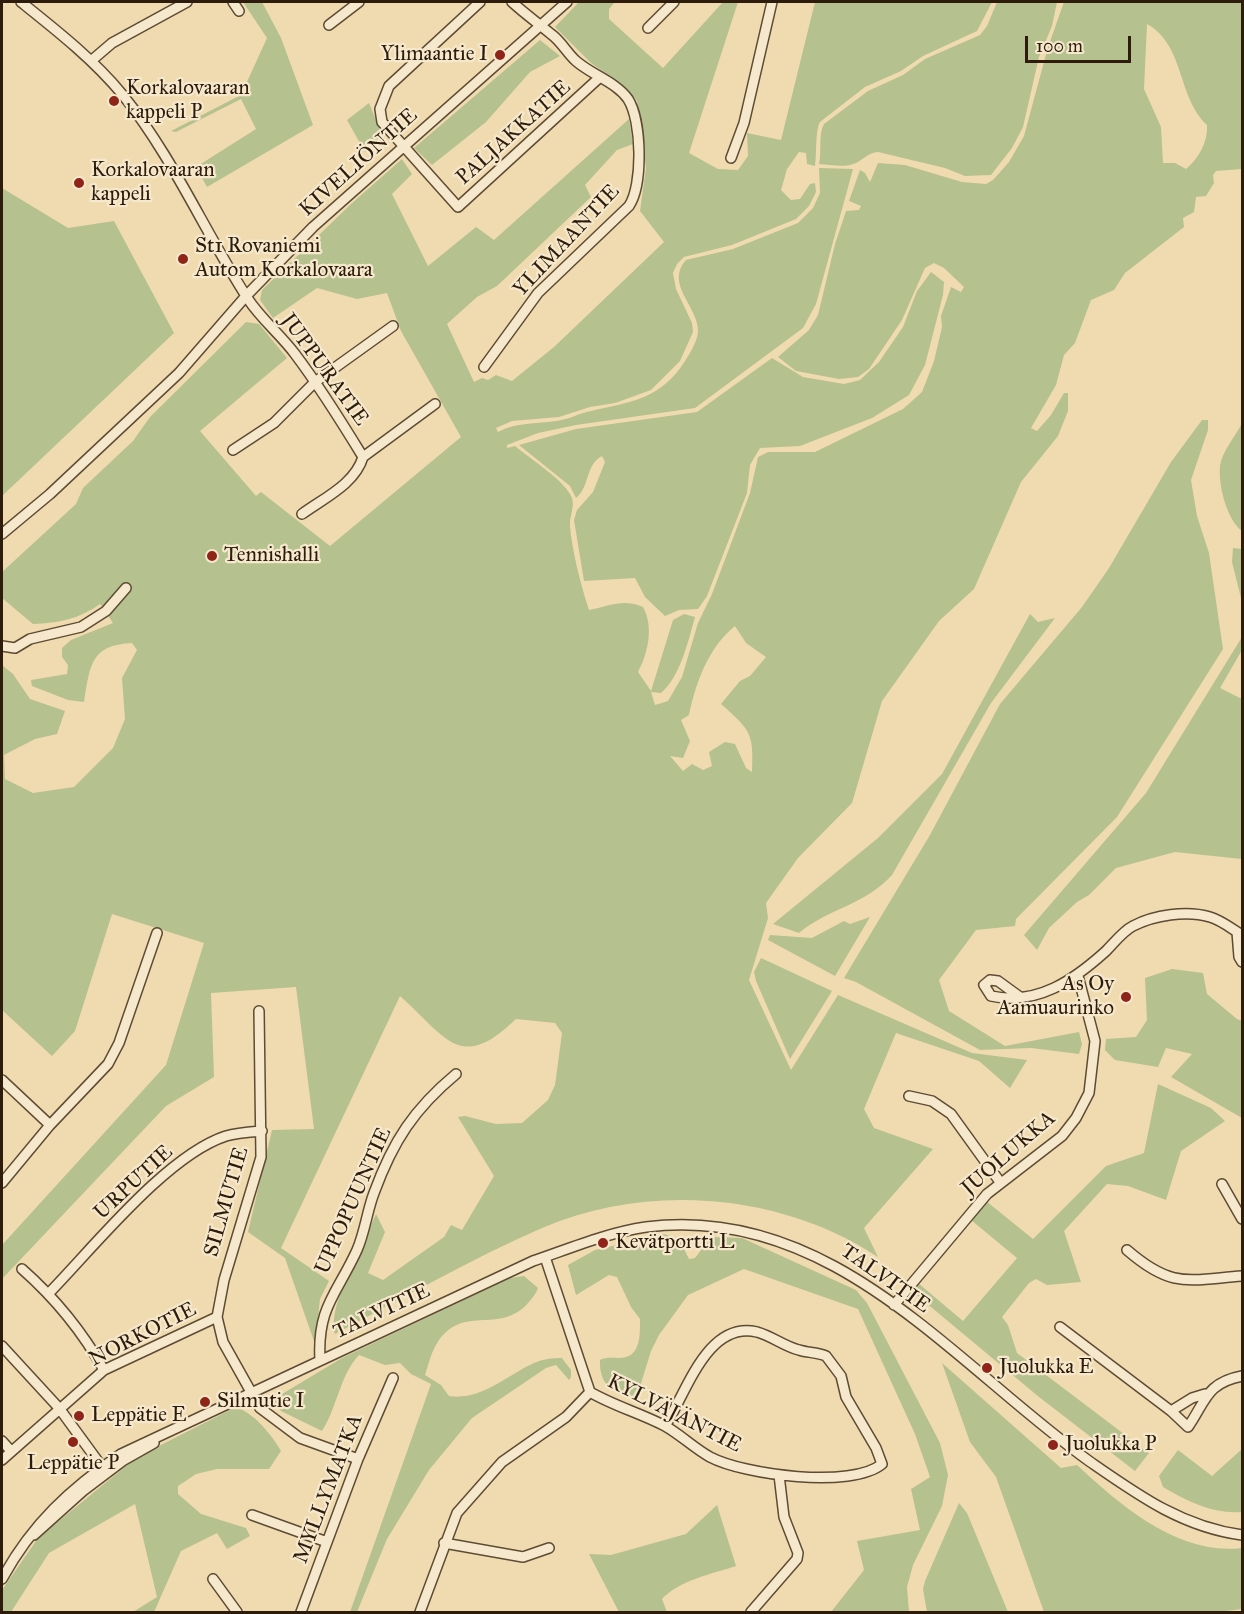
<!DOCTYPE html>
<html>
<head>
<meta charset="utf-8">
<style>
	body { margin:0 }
	#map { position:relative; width:1244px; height:1614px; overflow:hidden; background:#f0dbb0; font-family:"IM FELL Great Primer",serif }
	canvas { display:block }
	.frame { position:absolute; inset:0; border:3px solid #2d1b0b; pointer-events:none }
	.scale { position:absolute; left:1025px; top:36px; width:106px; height:27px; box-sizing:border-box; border:3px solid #2d1b0b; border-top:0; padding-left:8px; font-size:18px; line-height:21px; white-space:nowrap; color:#2d1b0b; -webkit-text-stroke:4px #f5e8cc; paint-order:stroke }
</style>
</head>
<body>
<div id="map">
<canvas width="1244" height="1614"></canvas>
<div class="frame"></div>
<div class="scale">100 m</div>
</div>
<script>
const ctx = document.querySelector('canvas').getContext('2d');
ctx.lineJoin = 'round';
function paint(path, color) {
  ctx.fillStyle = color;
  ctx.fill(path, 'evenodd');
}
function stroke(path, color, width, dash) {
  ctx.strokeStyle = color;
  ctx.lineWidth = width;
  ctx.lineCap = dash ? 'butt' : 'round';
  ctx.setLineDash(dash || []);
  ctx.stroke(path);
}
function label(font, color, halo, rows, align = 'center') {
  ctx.font = font + ' "IM FELL Great Primer",serif';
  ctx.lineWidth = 4.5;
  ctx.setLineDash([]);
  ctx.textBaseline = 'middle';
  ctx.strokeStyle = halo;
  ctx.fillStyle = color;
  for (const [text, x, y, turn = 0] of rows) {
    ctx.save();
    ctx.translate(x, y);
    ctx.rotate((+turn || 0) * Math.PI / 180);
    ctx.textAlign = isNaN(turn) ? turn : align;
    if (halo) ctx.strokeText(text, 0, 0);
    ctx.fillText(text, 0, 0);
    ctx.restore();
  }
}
const green = new Path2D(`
	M243 2H262L281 38 313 125 207 187 196 167 256 129 241 99 176 132 171 131 241 95 267 38Z
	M579 2H615L609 9V19L663 68 723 2H738L689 153 718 169 738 170 748 156 747 133 781 140 815 2H992L977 31 923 56 901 71 865 87 820 122C815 131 817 153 815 166L807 164 806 153 799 152 787 169 781 190 791 200 800 199 810 184 815 183 816 192 809 206 796 219 732 245 684 257 677 264 673 273 676 289 692 323 693 332 680 361 651 390 615 403 590 407 559 417 512 421 496 428 498 432C516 422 536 424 556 421 568 420 579 413 591 411 631 402 661 399 685 361 690 353 697 342 698 332 699 307 664 284 686 260L733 249 798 223 813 208 820 193 819 168 853 169 816 304 803 328 695 408 576 425 538 433 507 445V448L515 446C529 458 566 481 572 498 575 508 569 516 570 526 572 551 581 586 589 610 608 606 625 598 643 607 654 627 648 653 638 672L651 691 673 620 684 614 695 617C688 642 680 677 661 693L651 692 655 705 668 701 682 677 698 623 712 594 750 493 758 457 768 452H815L903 409 922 392 934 361 942 327 941 316 951 287 961 292 964 287 944 268 934 263 925 268 902 320 869 369 858 377 839 379 796 371 778 357 809 330 818 315 835 244 846 211 859 210 861 206 849 201 860 170 865 173 870 182 878 163 905 165 962 182 986 184 993 180 1009 162 1024 136 1048 47 1064 2H1242V169L1216 171 1213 175 1214 183 1206 196 1196 197 1194 212 1183 218 1184 227 1125 273 1114 290 1091 300 1075 343 1064 355 1056 385 1031 428 1037 431 1051 415 1064 393H1068V411L1058 436 1021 482 974 589 939 621 882 701 852 803 798 858 766 903 768 918 749 980 791 1070 838 995 972 1053 1027 1060 1010 1088 979 1061 896 1033 864 1109 874 1128 933 1149 864 1228 878 1257C782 1193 648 1182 542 1228 471 1259 403 1298 335 1334 327 1305 364 1242 376 1214L385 1232 368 1273 383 1280 444 1237 451 1225 462 1230 494 1176 458 1117 465 1116 496 1124 522 1123 548 1100 555 1085 562 1033 555 1023 516 1019C460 1073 447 1038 400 996L281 1248 329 1281 320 1299 315 1344 285 1258 248 1232 272 1130 314 1129 296 987 211 993 214 1077 166 1106 2 1279V1245L166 1065 204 943 112 914 75 1031 52 1056 2 1010V665L13 674 30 699 65 711 57 734 35 739 4 755 5 779 33 793 74 787 113 748 125 719 122 678 137 650 132 643C90 645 90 666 84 702L68 700 32 686 31 680 67 674 68 665 62 657V648L71 640 113 623 100 604C79 619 59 623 33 624L2 598V572L76 504 83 488 133 441 150 417 246 322 259 324 287 358 200 431 256 496 261 492 330 546 461 437 401 331 387 293 357 299 317 288 273 318 260 300 262 290 351 204 402 159 412 174 392 194 428 266 476 227 494 240 629 119 633 144 617 150 585 185 591 197 497 286 477 297 447 324 474 382 482 378 488 380 496 375 512 381 554 347 664 242 640 211 646 168 637 101 622 85 591 63 555 27ZM1147 24C1185 45 1177 97 1207 125 1208 142 1199 158 1186 169L1175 163H1163L1161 127 1144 89ZM735 626 746 643 766 657 750 676 740 681 721 704C750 730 754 732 752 772L746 768 735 744 725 742 709 752 712 766 703 770 692 764 683 771 670 756 683 758 690 741 681 720 689 715C696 682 708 648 735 626Z
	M997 2H1057L1052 26 1039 57 1023 127 1012 148 991 175 965 176 945 168 878 152C868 153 864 159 856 163 845 168 831 165 819 164 822 152 818 134 824 124L868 91 903 75 925 59 980 35 987 26Z
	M540 40 560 56 530 72 486 122 432 165 414 148Z
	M369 103 382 135 365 152 347 120Z
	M2 188 68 228 114 221 174 333 2 496Z
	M931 272 944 282 943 295 925 365 909 395 872 418 800 446 760 448 750 465 747 493 707 596 698 609 679 610 665 616 645 597 635 578 584 581 574 520 577 510 593 492 605 462 602 456C585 465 590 487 576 498L570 486 519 445 576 429 697 412 772 358 803 377 844 384 860 380 879 362 903 327 917 291Z
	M1202 420H1208V430L1191 480 1197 516 1209 553 1223 649 1117 817 1016 919 1015 926 976 930 939 980 949 1011 1005 1046 1079 1032 1082 1044 1079 1054 1031 1048 980 1050 856 982 844 978 930 835 1000 704 1082 607 1109 568 1171 462Z
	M1242 423V531C1227 520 1218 485 1220 466 1222 451 1236 436 1242 423Z
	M1233 548 1242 549V602L1232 562Z
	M1030 614 1038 622 1055 618 991 703 892 875C865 905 829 908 799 933L773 924 878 838 942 774Z
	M1242 637V650L1220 688 1242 699V859L1175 852 1116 868 1089 895 1077 902 1049 928 1037 950 1024 935 1146 793Z
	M870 917 835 976 768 940 770 935 812 938 844 921 850 924Z
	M761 958 832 991 790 1059 756 981 754 972Z
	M1172 969 1203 973 1207 994 1237 1019 1242 1021V1118L1171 1077 1192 1054 1166 1048 1158 1067 1115 1060 1105 1050 1106 1039 1136 1037 1147 1020 1145 978Z
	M1158 1084 1211 1108 1225 1121 1181 1151 1166 1200 1128 1186 1107 1184 1064 1231 1081 1282 1047 1285 1036 1279 1029 1283 1002 1317 1008 1325 1017 1353 1149 1453 1135 1471 1039 1397 913 1292 918 1283 963 1321 1017 1258 971 1220 986 1201 1033 1239 1106 1166 1144 1153Z
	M664 1234 679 1239 689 1259 695 1258 711 1237 742 1238 856 1290 867 1303 940 1443 948 1475 942 1506 913 1565 907 1587 909 1612H831L864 1570 857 1541 920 1530 911 1489 930 1477 915 1434 858 1309 744 1269 688 1295 659 1335 651 1351 638 1393 634 1399C612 1394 599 1384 600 1360 607 1357 611 1358 618 1358 641 1359 640 1336 640 1319L631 1307 617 1277 609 1275 576 1295 568 1265 595 1250Z
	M524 1276 538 1288C536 1294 532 1298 528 1303 499 1336 461 1302 436 1345 431 1353 428 1366 425 1375L441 1385 449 1396C481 1401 507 1375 534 1363 543 1359 552 1358 562 1358L571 1370V1377L569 1380 556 1365 546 1368 472 1418 429 1470 387 1539 357 1612H350L431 1384 411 1374 400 1363 385 1365 359 1355C340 1375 337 1408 322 1431L281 1411 272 1400 342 1358 510 1278Z
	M942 1363 1061 1468 1077 1465C1121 1506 1179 1556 1242 1548V1609L1218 1612H1044L996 1477 970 1442Z
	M236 1407C254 1413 272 1435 281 1451L269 1469H217L196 1474 178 1486V1494L201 1514 246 1528 250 1536 227 1549 217 1533 181 1551 154 1612H133L157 1597 135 1504 49 1553 11 1612H2V1590L38 1538 137 1457Z
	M1242 1449V1512C1213 1514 1188 1502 1163 1487L1159 1476 1178 1450 1212 1476Z
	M959 1503 967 1513 1008 1612H927L923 1589 925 1581Z
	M717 1505 736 1566C712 1574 680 1580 662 1599L667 1612H619L589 1554 611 1555 686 1534Z`);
const minor = new Path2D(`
	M21 2C56 30 93 59 122 94 173 157 204 231 248 299 261 319 281 335 295 354 320 387 341 421 363 457 355 484 324 498 302 514
	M233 2 239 11
	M480 2 389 86 380 109 382 122 458 207 599 78
	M329 25 359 2
	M648 28 674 2
	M91 61 112 43 187 2
	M731 158 744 123 772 2
	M484 367 538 293 629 206C643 185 642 121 628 99 616 82 592 75 576 61 567 53 561 41 551 34 538 23 525 14 512 2
	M233 450 274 423 315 382 393 326
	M363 457 435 404
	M2 534 50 494 179 373 246 296 313 227 567 2
	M2 646 15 648 30 639 81 627 106 611 126 588
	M1237 932 1239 957 1242 962
	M1020 997 998 981 990 980 984 985 991 996C1037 1006 1074 980 1106 951 1114 943 1123 931 1133 926 1154 915 1187 910 1210 917 1221 920 1232 929 1242 935
	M259 1011 261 1157 224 1280 217 1317 223 1342 260 1408 300 1438 358 1459
	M2 1080 50 1125
	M909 1096 932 1101 951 1114 1000 1182
	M2 1183 50 1125 108 1064 119 1043 157 933
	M1222 1184 1242 1219
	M1127 1250C1172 1289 1188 1280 1242 1276
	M545 1257 590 1392
	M22 1269C56 1299 82 1331 104 1370
	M49 1293C93 1248 167 1155 226 1136 237 1133 251 1132 262 1131
	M894 1305 987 1194 1062 1136 1076 1118 1089 1093 1095 1041 1078 976
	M1060 1327 1171 1411 1188 1427C1206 1401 1206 1383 1242 1376
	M2 1346 59 1408 105 1471
	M320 1360C317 1307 337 1294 357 1250 365 1232 367 1211 374 1193 393 1141 414 1109 456 1074
	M590 1392C614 1406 640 1413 665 1426 681 1435 694 1448 710 1457 744 1475 852 1489 882 1464L876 1448 846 1397 841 1376 826 1356C817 1352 808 1353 799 1350 785 1347 772 1336 757 1332 707 1320 686 1394 665 1426
	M1171 1411 1192 1398 1205 1394
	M2 1441 11 1451
	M2 1460 104 1370 217 1317
	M252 1515 327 1542
	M34 1535 83 1491 124 1460 154 1443
	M444 1543 523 1557 549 1548
	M2 1579C32 1524 70 1489 121 1454L533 1261C571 1248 606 1233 646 1227 831 1203 954 1364 1089 1461 1138 1495 1182 1527 1242 1535
	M213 1579 237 1612
	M301 1612 358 1459 393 1378
	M420 1612 457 1513 502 1462 566 1417 590 1392
	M751 1612 797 1559 798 1553 784 1517 779 1475`);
const markers = [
	[500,55,6,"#8f2418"],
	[114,101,6,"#8f2418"],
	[79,183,6,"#8f2418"],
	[183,259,6,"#8f2418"],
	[212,556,6,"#8f2418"],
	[1126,997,6,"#8f2418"],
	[603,1243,6,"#8f2418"],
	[987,1368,6,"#8f2418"],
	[205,1402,6,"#8f2418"],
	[79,1416,6,"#8f2418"],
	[73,1442,6,"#8f2418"],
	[1053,1445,6,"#8f2418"]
];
const poiNames = [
	["Ylimaantie I",488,55,"right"],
	["Korkalovaaran",126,89],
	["kappeli P",126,113],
	["Korkalovaaran",91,171],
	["kappeli",91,195],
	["St1 Rovaniemi",195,247],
	["Autom Korkalovaara",195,271],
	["Tennishalli",224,556],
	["As Oy",1114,985,"right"],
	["Aamuaurinko",1114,1009,"right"],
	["Kevätportti L",615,1243],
	["Juolukka E",999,1368],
	["Silmutie I",217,1402],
	["Leppätie E",91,1416],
	["Juolukka P",1065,1445],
	["Leppätie P",73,1464,"center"]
];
const streetNames = [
	["PALJAKKATIE",514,133,-42],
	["KIVELIÖNTIE",359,163,-42],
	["YLIMAANTIE",567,241,-47],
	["JUPPURATIE",324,370,54],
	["JUOLUKKA",1009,1154,-41],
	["URPUTIE",134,1183,-43],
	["UPPOPUUNTIE",354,1201,-66],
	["SILMUTIE",227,1202,-74],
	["TALVITIE",885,1279,35],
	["TALVITIE",382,1312,-25],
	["NORKOTIE",143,1335,-27],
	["KYLVÄJÄNTIE",674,1414,27],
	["MYLLYMATKA",329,1489,-69]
];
paint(green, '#b5c18e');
stroke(minor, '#5e4b34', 12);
stroke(minor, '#f5e8cc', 9);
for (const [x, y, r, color] of markers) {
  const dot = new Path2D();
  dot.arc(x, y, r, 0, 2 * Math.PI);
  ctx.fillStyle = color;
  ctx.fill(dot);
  stroke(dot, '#f5e8cc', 2);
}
label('21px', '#2d1b0b', '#f5e8cc', poiNames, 'left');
label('21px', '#2d1b0b', '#f5e8cc', streetNames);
</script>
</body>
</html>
